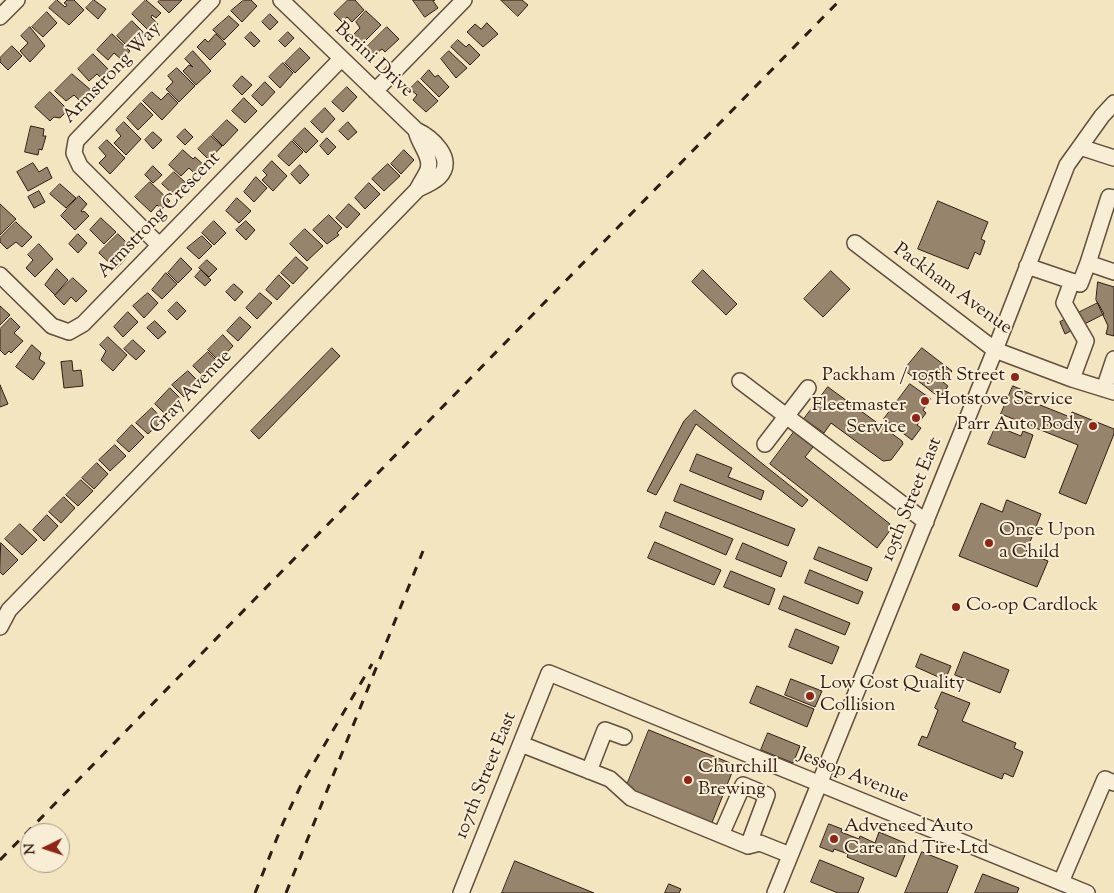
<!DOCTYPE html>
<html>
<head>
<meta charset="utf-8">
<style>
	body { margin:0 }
	#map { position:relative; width:1114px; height:893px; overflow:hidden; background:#f2e5bf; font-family:"Sorts Mill Goudy",serif }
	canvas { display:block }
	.north { position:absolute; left:20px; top:823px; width:50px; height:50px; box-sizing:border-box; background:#f7eed5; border:1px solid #a89a87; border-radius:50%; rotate:266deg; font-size:14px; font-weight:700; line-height:20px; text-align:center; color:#321c12 }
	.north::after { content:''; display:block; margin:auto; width:18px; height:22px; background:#8f2418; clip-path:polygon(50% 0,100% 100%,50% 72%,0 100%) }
</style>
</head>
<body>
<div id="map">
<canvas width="1114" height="893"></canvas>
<div class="north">N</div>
</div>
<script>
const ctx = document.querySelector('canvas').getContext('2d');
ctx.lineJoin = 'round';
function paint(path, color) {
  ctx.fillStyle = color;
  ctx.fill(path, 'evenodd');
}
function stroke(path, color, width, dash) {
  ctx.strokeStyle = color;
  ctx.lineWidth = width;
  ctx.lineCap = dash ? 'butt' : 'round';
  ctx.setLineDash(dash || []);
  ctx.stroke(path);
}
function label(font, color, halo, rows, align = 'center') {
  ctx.font = font + ' "Sorts Mill Goudy",serif';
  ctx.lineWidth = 4;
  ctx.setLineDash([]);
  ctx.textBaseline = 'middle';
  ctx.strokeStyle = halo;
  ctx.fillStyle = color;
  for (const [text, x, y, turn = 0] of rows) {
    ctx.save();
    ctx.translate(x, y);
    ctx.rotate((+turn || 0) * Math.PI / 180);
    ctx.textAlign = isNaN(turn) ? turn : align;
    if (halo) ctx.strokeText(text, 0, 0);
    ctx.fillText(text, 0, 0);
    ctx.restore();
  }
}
const building = new Path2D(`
	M57 0 65 7 67 5 64 3 67 0H74L84 10 69 25 49 8Z
	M94 0 106 9 98 19 86 8Z
	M146 0 161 13 156 18 152 15 151 17 158 24 150 32 132 14Z
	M160 0H182L169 13 158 2Z
	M244 0H251L257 6 242 22 231 11Z
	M348 0H355L364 10 352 22 347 17 342 22 334 14Z
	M413 0H435L433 1 438 8 425 17Z
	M501 0H522L528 5 518 16Z
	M366 11 381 25 362 44 353 35 360 28 356 22Z
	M47 12 57 23 43 37 32 27Z
	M270 14 278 22 270 30 262 22Z
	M229 16 239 25 224 40 213 30Z
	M132 21 147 36 137 46 133 42 128 47 117 36Z
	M487 23 498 34 483 47 467 32 475 24 481 29Z
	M30 27 45 46 30 62 20 51 28 43 21 36Z
	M387 27 399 39 385 52 382 49 374 55 367 47Z
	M251 32 260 41 254 47 245 38Z
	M288 32 294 38 285 47 279 41Z
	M112 34 130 51 122 60 114 53 108 60 97 50Z
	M216 34 226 44 210 60 197 47 205 39 208 42Z
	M458 40 466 47 469 44 480 55 470 65 451 47Z
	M12 46 22 56 8 70 0 62V58Z
	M300 48 310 58 295 73 285 63Z
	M193 51 211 71 196 85 183 71 189 65 193 67 185 59Z
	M449 51 467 68 456 78 441 59Z
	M93 54 111 72 103 80 97 74 89 81 78 69Z
	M283 63 293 73 280 88 269 77Z
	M177 68 195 86 179 102 166 89 173 82 168 76Z
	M429 70 435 77 438 75 449 87 439 97 421 79Z
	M72 74 92 91 81 102 74 95 66 101 55 91Z
	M242 76 252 85 242 95 233 86Z
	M418 81 438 101 426 112 413 100 417 95 410 89Z
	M265 82 275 92 262 106 252 96Z
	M347 87 357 97 343 112 332 102Z
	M50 92 68 110 60 118 54 117 50 121 35 107Z
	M152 92 161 100 168 93 178 103 162 120 143 101Z
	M244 98 257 111 245 123 232 111Z
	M141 103 153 115 138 130 127 118Z
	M325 108 335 119 322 133 311 122Z
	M227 120 238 130 223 146 212 135Z
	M124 122 141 139 126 155 114 143 121 136 116 130Z
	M348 122 357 132 348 140 339 131Z
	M31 126 44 129 43 136H46L42 150 39 149 38 155 25 152Z
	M305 128 318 141 306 153 293 140Z
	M185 129 193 137 185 145 177 137Z
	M153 132 162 140 153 149 145 140Z
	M211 136 222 146 209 160 198 149Z
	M327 138 336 147 328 155 320 146Z
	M107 140 125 158 110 174 99 163 106 156 99 148Z
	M292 141 303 152 289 166 278 156Z
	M183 150 193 159 195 157 205 166 196 175 189 168 181 176 169 165Z
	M404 150 414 160 401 174 391 164Z
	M272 161 287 176 273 191 262 180 267 175 263 171Z
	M33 163 39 172 47 167 52 178 28 191 17 172Z
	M388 164 400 176 384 191 372 179Z
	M300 165 309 175 300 184 291 174Z
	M153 166 162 175 153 183 145 175Z
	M174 172 187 184 175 196 162 184Z
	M256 177 267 188 254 202 244 192Z
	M150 182 170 201 162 209 157 205 151 212 135 197Z
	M369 183 380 194 365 209 355 198Z
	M60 184 76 198 66 208 50 194Z
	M39 191 45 202 34 208 28 197Z
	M79 196 87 204 81 211 82 212 84 211 89 216 75 230 61 216Z
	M237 198 251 211 239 223 226 211Z
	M938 201 988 222 981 239 985 241 980 255 975 252 968 269 918 249Z
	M0 204 16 219 0 235Z
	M349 204 360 214 347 228 336 218Z
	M329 215 342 228 337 233 339 235 327 244 313 230Z
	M101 218 116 232 104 244 90 230Z
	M214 221 226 233 214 245 202 233Z
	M246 221 255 230 246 240 236 230Z
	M16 222 32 237 22 247 16 242 7 249 0 242V238Z
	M305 229 323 246 307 261 290 244Z
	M78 234 87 243 78 253 69 244Z
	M118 234 127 243 119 250 127 257 116 269 99 253Z
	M202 236 212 246 199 259 187 248Z
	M39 244 53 259 35 277 26 268 33 260 28 255Z
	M296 257 308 268 293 284 281 273Z
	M181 258 192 269 178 283 168 273Z
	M207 260 217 269 209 277 199 268Z
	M57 269 68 280 55 295 45 285Z
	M201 270 211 280 205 286 195 277Z
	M703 270 737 304 726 315 692 282Z
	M831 271 850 289 823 317 804 299Z
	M166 273 177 284 162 299 152 290Z
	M279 275 290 286 277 300 266 290Z
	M73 278 87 291 76 302 71 297 64 305 55 296Z
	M1098 282 1114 287V336L1106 334 1108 326 1096 300Z
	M234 284 243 292 235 301 226 292Z
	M148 293 158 303 144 318 133 306Z
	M260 293 272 303 257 319 246 308Z
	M177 302 186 311 177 320 168 311Z
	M1098 303 1104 314 1065 334 1060 322Z
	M0 306 10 315 0 325Z
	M128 312 138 322 123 337 114 327Z
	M240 317 251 327 238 341 227 331Z
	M11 318 20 327 14 333 23 341 11 353 9 351 5 355 0 350V329Z
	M155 321 166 332 158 339 147 328Z
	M223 335 233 346 219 361 208 350Z
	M108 337 127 355 113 371 101 360 106 351 100 345Z
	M133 340 145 351 136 360 124 349Z
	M32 345 41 353 39 359 45 363 33 380 16 367Z
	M332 348 340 356 259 439 251 431Z
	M922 348 952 371 943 382 948 386 940 398 904 370Z
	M208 352 219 363 204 377 193 366Z
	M72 361 73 371 81 370 83 386 64 388 61 362Z
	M188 371 199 382 184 397 172 385Z
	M910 384 931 399 923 410 926 413 917 425 921 428 912 440 884 419Z
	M0 385 8 404 0 407Z
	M1013 386 1032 394 1030 401 1070 417 1072 412 1114 429V434L1086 504 1059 493 1078 445 1001 414Z
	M828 387 902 441 903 444 891 460 883 461 831 423 824 433 804 419Z
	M170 388 181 399 166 415 155 404Z
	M152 408 163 420 148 434 136 423Z
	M695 410 808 500 802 507 696 424 656 495 647 491 684 421Z
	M132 425 144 437 129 452 117 441Z
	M996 426 1021 436 1023 431 1033 435 1025 458 988 444Z
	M794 432 813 447 805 457 890 524 888 527 891 529 877 548 770 464Z
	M115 445 126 456 110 471 99 460Z
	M697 454 732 468 728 477 764 491 761 500 690 471Z
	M97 463 108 474 94 489 82 478Z
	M81 480 93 491 78 506 66 495Z
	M681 484 795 529 788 546 674 501Z
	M64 497 75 508 61 523 49 512Z
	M1007 500 1041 514 1026 552 1048 561 1037 587 959 556 981 503 1002 512Z
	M666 512 733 539 726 555 660 527Z
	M47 515 58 526 44 541 33 530Z
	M20 524 37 540 22 555 5 539Z
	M655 542 721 570 714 585 648 558Z
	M1 543 18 560 3 575 0 572Z
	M743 543 787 562 781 577 736 559Z
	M819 547 872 568 867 581 814 559Z
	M810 570 863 592 858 604 805 583Z
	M731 571 775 589 769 605 724 587Z
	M784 596 850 623 845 635 779 609Z
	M796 629 839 647 832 664 789 647Z
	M964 652 1009 670 1000 693 955 675Z
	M921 654 951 666 945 680 916 667Z
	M791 679 822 691 815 707 785 695Z
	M757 686 814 709 807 727 750 703Z
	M942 692 970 703 962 721 1016 743 1014 748 1023 752 1013 777 1004 773 1002 779 918 745 922 736 927 738 938 710 935 708Z
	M649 730 735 765 711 825 625 790Z
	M768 733 800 746 793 763 761 750Z
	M829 824 842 829 841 832 859 839 860 836 875 843 879 832 905 843 901 853 905 855 896 877 847 857 848 854 834 849 833 852 820 847Z
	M922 852 958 866 947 893H905Z
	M820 860 864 878 858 893H838L811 882Z
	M515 861 594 893H502Z
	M983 874 1019 888 1017 893H975Z
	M669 884 681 889 679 893H665Z`);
const minor = new Path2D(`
	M281 0 416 130C431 137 457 159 439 177 434 182 425 186 418 189
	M0 17 17 0
	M375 91 464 0
	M1080 147 1114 158
	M1114 198 1109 197 1088 263 1114 272
	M855 243 995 350 1072 379 1114 392
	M159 245 80 166 74 153 76 141 212 0
	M1027 266 1080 284 1088 263
	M0 275 52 326 69 332 83 324 341 59
	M1072 379 1086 341 1064 303 1072 281
	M740 381 926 522
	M1104 389 1114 359
	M765 444 808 388
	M0 627 9 610 417 190C420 184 424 178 427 172 434 158 418 144 416 130
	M521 744 610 779 631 798 748 846 760 843 790 855
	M589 771 605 730 624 737
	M721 835 743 785 767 795 748 846
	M1061 882 1105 779 1114 783
	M461 893 549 673 1087 893
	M775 893 995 350 1067 165 1102 116 1114 103`);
const rail = new Path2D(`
	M0 860 840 0
	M255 893 283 823 301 785 372 664
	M286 893 423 551`);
const markers = [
	[1015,377,5,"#8f2418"],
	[925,401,5,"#8f2418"],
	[916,418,5,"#8f2418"],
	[1093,426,5,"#8f2418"],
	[989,543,5,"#8f2418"],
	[956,607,5,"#8f2418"],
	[810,696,5,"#8f2418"],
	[688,780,5,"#8f2418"],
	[834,839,5,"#8f2418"]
];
const streetNames = [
	["Berini Drive",373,61,43],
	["Armstrong Way",113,74,-46],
	["Armstrong Crescent",160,216,-46],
	["Packham Avenue",952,290,36],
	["Gray Avenue",192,393,-46],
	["105th Street East",913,500,-68],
	["107th Street East",487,776,-68],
	["Jessop Avenue",853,777,22]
];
const poiNames = [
	["Packham / 105th Street",1005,377,"right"],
	["Hotstove Service",935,401],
	["Fleetmaster",906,407,"right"],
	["Service",906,429,"right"],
	["Parr Auto Body",1083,426,"right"],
	["Once Upon",999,532],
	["a Child",999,554],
	["Co-op Cardlock",966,607],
	["Low Cost Quality",820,685],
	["Collision",820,707],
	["Churchill",698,769],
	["Brewing",698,791],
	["Advenced Auto",844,828],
	["Care and Tire Ltd",844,850]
];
paint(building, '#96856c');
stroke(building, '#321c12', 1);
stroke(minor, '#624e3d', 18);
stroke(minor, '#f7eed5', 15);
stroke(rail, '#321c12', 3, [9, 9]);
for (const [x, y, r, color] of markers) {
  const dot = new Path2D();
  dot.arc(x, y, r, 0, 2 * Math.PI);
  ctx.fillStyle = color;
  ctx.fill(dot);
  stroke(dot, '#f7eed5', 2);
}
label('19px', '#321c12', '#f7eed5', streetNames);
label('19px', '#321c12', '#f7eed5', poiNames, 'left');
</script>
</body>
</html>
